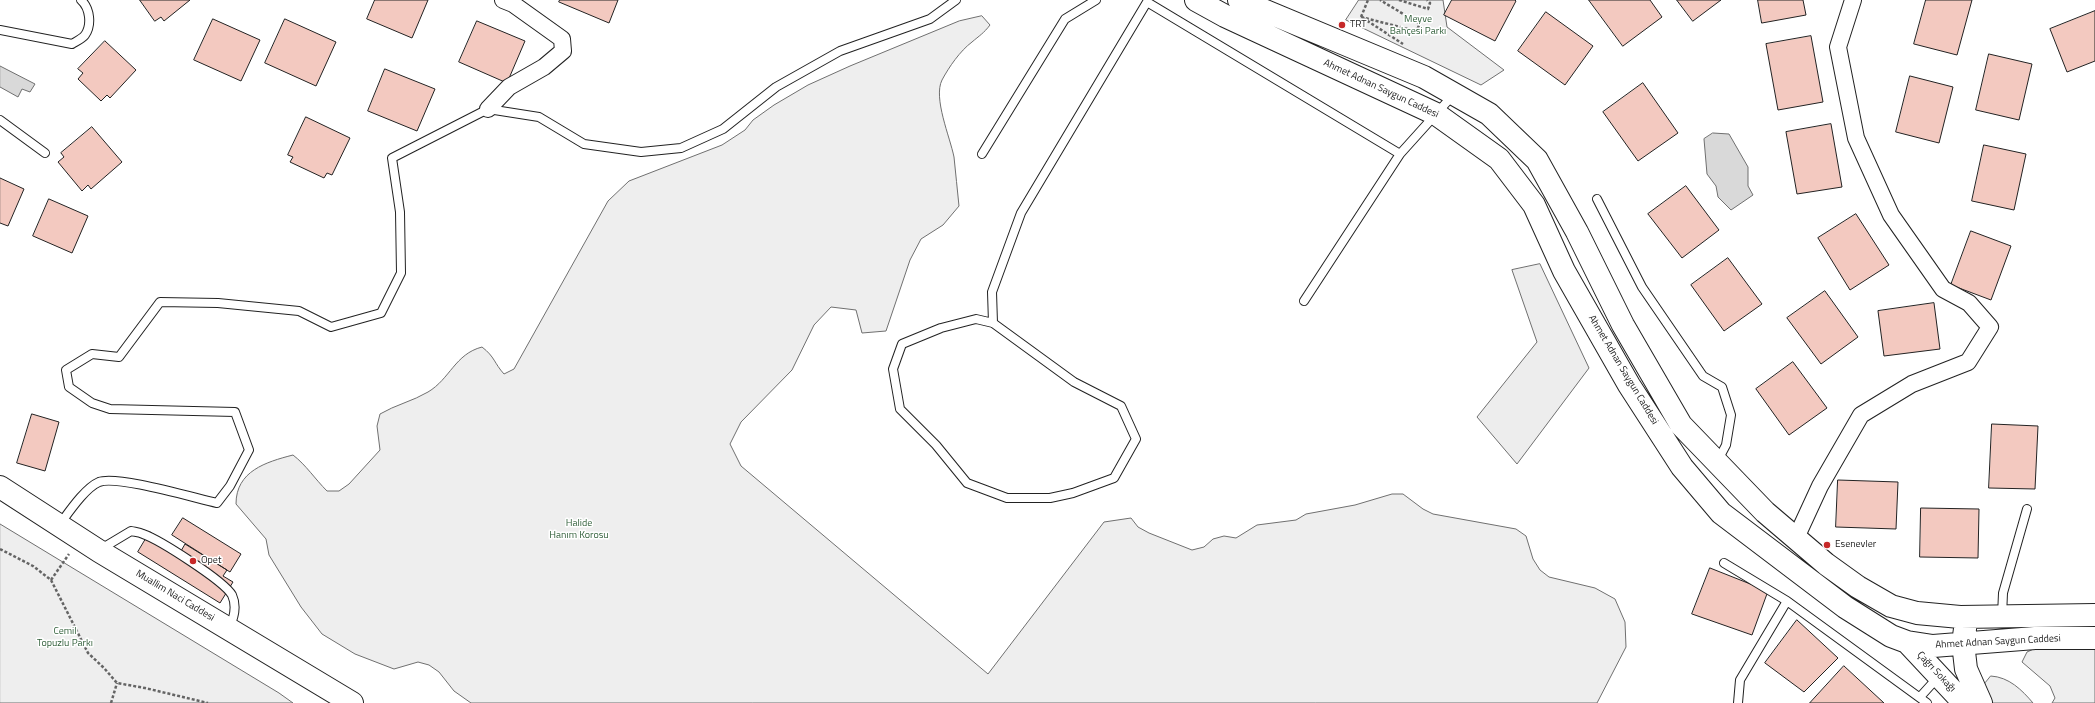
<!DOCTYPE html>
<html>
<head>
<meta charset="utf-8">
<style>
	body { margin:0 }
	canvas { display:block; background:#fff }
</style>
</head>
<body>
<canvas width="2095" height="703"></canvas>
<script>
const ctx = document.querySelector('canvas').getContext('2d');
ctx.lineJoin = 'round';
function paint(path, color) {
  ctx.fillStyle = color;
  ctx.fill(path, 'evenodd');
}
function stroke(path, color, width, dash) {
  ctx.strokeStyle = color;
  ctx.lineWidth = width;
  ctx.lineCap = dash ? 'butt' : 'round';
  ctx.setLineDash(dash || []);
  ctx.stroke(path);
}
function label(font, color, halo, rows, align = 'center') {
  ctx.font = font + ' "Titillium Web",sans-serif';
  ctx.lineWidth = 3;
  ctx.setLineDash([]);
  ctx.textBaseline = 'middle';
  ctx.strokeStyle = halo;
  ctx.fillStyle = color;
  for (const [text, x, y, turn = 0] of rows) {
    ctx.save();
    ctx.translate(x, y);
    ctx.rotate((+turn || 0) * Math.PI / 180);
    ctx.textAlign = isNaN(turn) ? turn : align;
    if (halo) ctx.strokeText(text, 0, 0);
    ctx.fillText(text, 0, 0);
    ctx.restore();
  }
}
const green = new Path2D(`
	M1359 0H1443L1447 27 1504 70 1481 85 1346 20Z
	M982 16 990 25C984 33 979 36 972 42 960 51 949 67 942 80 933 98 950 137 954 157 956 173 957 190 959 206L943 225 921 239 910 260 886 331 862 333 856 310 831 307 814 325 792 370 741 422 730 444 741 466 988 674 1104 522 1131 518 1138 527 1149 533 1192 550 1204 547 1213 539 1224 536 1236 538 1257 525 1296 520 1306 514 1355 505 1392 494H1403L1423 509 1433 514 1516 529 1526 536 1533 559 1540 570 1549 577 1595 588 1615 599 1625 622 1626 647 1597 703H471L454 691 439 672 429 665 418 662 394 669 355 654 322 634 301 607 269 555 266 539 236 504C236 471 266 462 293 455 306 465 315 479 327 491H339L349 484 380 450 377 426 380 414C395 405 413 401 428 392 450 379 455 354 482 347 495 357 494 363 504 374L514 369 608 201 629 181 722 145 745 130 753 120 774 105 808 85 850 66 959 21Z
	M0 524 279 693 293 703H0Z
	M2095 645V703H2052L2055 698 2050 686 2022 662 2027 652 2038 647Z
	M1991 676C2009 677 2022 690 2033 703H1986L1981 691 1985 683Z`);
const parking = new Path2D(`
	M1540 264 1589 368 1517 464 1477 417 1537 342 1512 270Z`);
const water = new Path2D(`
	M0 66 35 84 30 92 22 89 18 97 0 87Z
	M1713 133 1729 134 1748 167V186L1753 195 1731 210 1718 197 1716 186 1707 174 1704 139Z`);
const building = new Path2D(`
	M140 0H190L164 21 161 17 155 21Z
	M375 0H428L412 38 367 19Z
	M560 0H618L609 23 559 2Z
	M1452 0H1515L1516 1 1495 41 1444 15Z
	M1589 0H1650L1662 17 1623 46Z
	M1677 0H1721L1693 21Z
	M1758 0H1803L1806 15 1762 23Z
	M1926 0H1972L1957 55 1914 44Z
	M2095 11V61L2067 72 2050 29Z
	M1546 12 1593 46 1565 85 1518 51Z
	M213 19 260 40 241 81 194 60Z
	M285 19 336 42 316 86 265 63Z
	M477 21 525 41 507 83 459 62Z
	M1811 36 1823 102 1778 110 1766 44Z
	M105 41 136 70 110 98 107 95 101 101 78 79 83 73 78 69Z
	M1989 54 2032 64 2019 120 1976 110Z
	M385 69 435 89 417 131 368 111Z
	M1910 76 1953 87 1939 143 1896 132Z
	M1643 83 1678 133 1638 161 1603 112Z
	M306 117 350 138 332 175 327 173 324 178 290 162 293 157 288 155Z
	M1831 124 1842 187 1797 194 1786 132Z
	M92 127 122 162 91 189 88 185 82 191 58 162 64 157 61 153Z
	M1984 145 2026 154 2014 210 1972 201Z
	M0 178 24 189 8 226 0 223Z
	M1686 186 1719 230 1682 258 1648 214Z
	M49 199 88 216 72 253 33 236Z
	M1856 214 1889 265 1850 290 1818 238Z
	M1971 231 2011 246 1991 300 1951 285Z
	M1728 258 1762 304 1724 331 1691 285Z
	M1825 291 1858 337 1821 364 1787 318Z
	M1934 303 1940 349 1884 356 1878 311Z
	M1793 362 1827 408 1789 435 1756 389Z
	M32 414 59 422 45 471 17 463Z
	M1992 424 2038 426 2035 489 1989 488Z
	M1838 480 1898 482 1896 529 1836 527Z
	M1921 508 1979 509 1978 558 1920 557Z
	M183 518 241 554 230 572 172 535Z
	M150 532 181 551 185 544 227 570 223 576 233 582 220 603 138 552Z
	M1710 568 1768 591 1752 635 1692 614Z
	M1797 620 1838 658 1804 692 1765 663Z
	M1844 666 1884 703H1810Z`);
const path = new Path2D(`
	M1399 0 1428 9 1430 3 1427 0
	M1361 17 1416 31 1420 24 1380 0
	M1361 17 1368 0
	M1363 18 1403 44
	M0 549 33 566 51 580 88 653 104 668 117 683 145 688 208 703
	M51 580 69 554
	M111 703 117 683`);
const lane = new Path2D(`
	M0 30 72 44C75 42 82 39 85 35 92 25 90 8 81 0
	M0 120 45 153
	M982 154 1065 19 1096 0
	M1597 199 1642 287 1703 376 1722 387 1731 415 1726 445 1717 462
	M1304 301 1400 154
	M976 319 993 323 1074 382 1121 406 1136 439 1114 478 1073 493 1050 498H1007L967 483 936 445 900 409 893 369 902 344 941 328Z
	M993 323 992 292 1021 213 1147 2 1400 154 1454 94
	M60 524C69 512 85 488 99 482 117 475 194 498 217 503L230 486 249 450 235 412 110 409 92 403 69 387 66 370 92 354 119 357 160 302 218 303 299 311 331 327 381 313 401 273 400 212 392 158 488 109 539 117 584 144 641 152 681 148 723 129 776 87 840 51 930 19 956 0
	M101 549 131 531C135 532 139 532 143 534 160 540 224 581 232 595 237 606 234 618 229 628
	M1724 563 1787 601 1927 703
	M2002 616 2003 593 2027 509
	M1920 697 1939 676
	M1738 703 1740 680 1787 601`);
const street = new Path2D(`
	M488 109 509 87 544 67 563 51 562 39 513 4 503 0
	M1796 538 1820 486 1861 415 1912 384 1968 362 1990 327 1969 303 1943 289 1891 215 1856 138 1838 47 1853 0`);
const secondary = new Path2D(`
	M1196 0 1225 16 1436 114 1499 159 1534 205 1564 271 1629 385 1682 467 1721 513 1845 607 1891 636 1907 642 1933 646 2035 638H2095
	M1239 0 1424 77 1489 114 1537 160 1577 232 1623 325 1681 425 1765 512 1826 564 1858 587 1891 606 1917 613 1960 617 2095 615
	M1965 629 1963 643 1966 669 1981 703
	M1907 642 1964 703`);
const primary = new Path2D(`
	M0 487 99 551 352 703`);
const markers = [
	[1342,25,4,"#c62828"],
	[1827,545,4,"#c62828"],
	[193,561,4,"#c62828"]
];
const parkNames = [
	["Meyve",1418,20],
	["Bahçesi Parkı",1418,32],
	["Halide",579,524],
	["Hanım Korosu",579,536],
	["Cemil",65,632],
	["Topuzlu Parkı",65,644]
];
const poiNames = [
	["TRT",1350,25],
	["Esenevler",1835,545],
	["Opet",201,561]
];
const streetNames = [
	["Ahmet Adnan Saygun Caddesi",1381,89,25],
	["Ahmet Adnan Saygun Caddesi",1623,370,59],
	["Muallim Naci Caddesi",175,596,31],
	["Ahmet Adnan Saygun Caddesi",1998,642,-3],
	["Çağrı Sokağı",1936,672,47]
];
paint(green, '#eee');
stroke(green, '#6f6f6f', 1);
paint(parking, '#ededed');
stroke(parking, '#6f6f6f', 1);
paint(water, '#d9d9d9');
stroke(water, '#6f6f6f', 1);
paint(building, '#f3c9c0');
stroke(building, '#222', 1);
stroke(lane, '#222', 10);
stroke(street, '#222', 18);
stroke(secondary, '#222', 24);
stroke(primary, '#222', 24);
stroke(path, '#646464', 2.5, [3, 2]);
stroke(lane, '#fff', 8);
stroke(street, '#fff', 16);
stroke(secondary, '#fff', 22);
stroke(primary, '#fff', 22);
for (const [x, y, r, color] of markers) {
  const dot = new Path2D();
  dot.arc(x, y, r, 0, 2 * Math.PI);
  ctx.fillStyle = color;
  ctx.fill(dot);
  stroke(dot, '#fff', 1.5);
}
label('10px', '#2f5e38', '#fff', parkNames);
label('10px', '#222', '#fff', poiNames, 'left');
label('10px', '#222', '#fff', streetNames);
</script>
</body>
</html>
